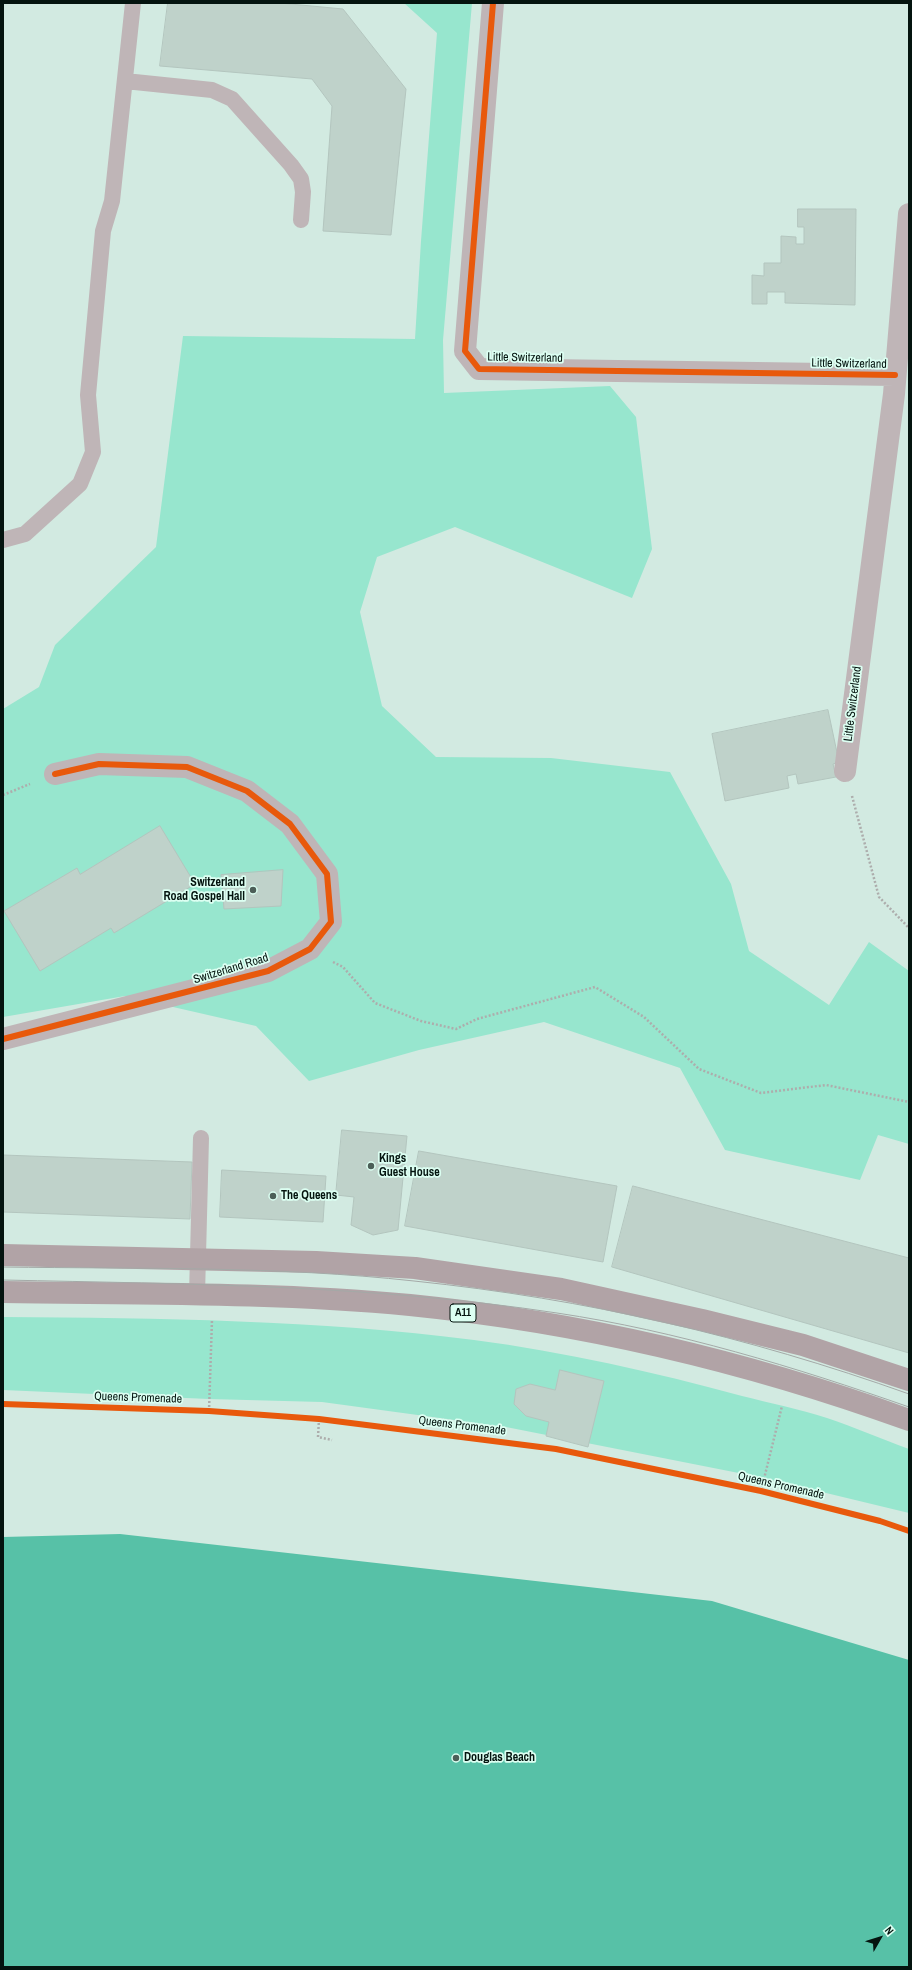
<!DOCTYPE html>
<html>
<head>
<meta charset="utf-8">
<style>
	body { margin:0 }
	#map { position:relative; width:912px; height:1970px; overflow:hidden; background:#d2eae1; font-family:"Archivo Narrow",sans-serif }
	canvas { display:block }
	.frame { position:absolute; inset:0; border:4px solid #04140f; pointer-events:none }
	.north { position:absolute; left:860px; top:1918px; width:40px; height:40px; -webkit-text-stroke:3px #dcfff2; paint-order:stroke; rotate:51deg; font-size:11px; font-weight:700; line-height:16px; text-align:center; color:#04140f }
	.north::after { content:''; display:block; margin:auto; width:14px; height:18px; background:#04140f; clip-path:polygon(50% 0,100% 100%,50% 72%,0 100%) }
</style>
</head>
<body>
<div id="map">
<canvas width="912" height="1970"></canvas>
<div class="frame"></div>
<div class="north">N</div>
</div>
<script>
const ctx = document.querySelector('canvas').getContext('2d');
ctx.lineJoin = 'round';
function paint(path, color) {
  ctx.fillStyle = color;
  ctx.fill(path, 'evenodd');
}
function stroke(path, color, width, dash) {
  ctx.strokeStyle = color;
  ctx.lineWidth = width;
  ctx.lineCap = dash ? 'butt' : 'round';
  ctx.setLineDash(dash || []);
  ctx.stroke(path);
}
function label(font, color, halo, rows, align = 'center') {
  ctx.font = font + ' "Archivo Narrow",sans-serif';
  ctx.lineWidth = 3.5;
  ctx.setLineDash([]);
  ctx.textBaseline = 'middle';
  ctx.strokeStyle = halo;
  ctx.fillStyle = color;
  for (const [text, x, y, turn = 0] of rows) {
    ctx.save();
    ctx.translate(x, y);
    ctx.rotate((+turn || 0) * Math.PI / 180);
    ctx.textAlign = isNaN(turn) ? turn : align;
    if (halo) ctx.strokeText(text, 0, 0);
    ctx.fillText(text, 0, 0);
    ctx.restore();
  }
}
const green = new Path2D(`
	M404 3H472L443 340 444 393 610 386 636 417 652 549 632 598 455 527 377 557 360 612 382 706 436 757 551 758 670 772 731 884 749 951 829 1005 869 942 909 971V1144L878 1135 860 1180 725 1150 680 1068 544 1022 419 1050 309 1081 256 1026 125 996 3 1017V709L39 687 55 645 156 547 183 336 415 339 421 241 437 33Z
	M3 1317C160 1318 318 1320 474 1340 565 1352 654 1372 742 1396 770 1403 799 1409 827 1418 854 1427 882 1439 909 1449V1513L764 1478 506 1427 322 1402 209 1399 3 1390Z`);
const water = new Path2D(`
	M120 1534 712 1601 909 1660V1967H3V1537Z`);
const building = new Path2D(`
	M168 3H280L343 9 406 89 391 235 323 231 332 106 312 79 160 66Z
	M798 209H856L855 305 785 303V292H767V304H752V275L764 276V263H781V236L796 237V244H804V227H798Z
	M828 710 839 762 833 764 836 777 798 784 796 774 787 776 789 788 725 801 712 734Z
	M160 826 195 884 114 933 111 928 40 971 4 911 77 868 80 874Z
	M283 870 281 906 224 909 221 875Z
	M342 1130 407 1136 398 1230 373 1235 351 1225 354 1197 336 1195Z
	M419 1151 617 1186 603 1262 405 1226Z
	M3 1155 192 1162 190 1219 3 1212Z
	M222 1170 326 1176 323 1222 220 1217Z
	M633 1186 909 1258V1353L612 1267Z
	M560 1370 604 1381 588 1447 546 1436 549 1422 526 1416 514 1404 516 1389 530 1384 555 1390Z`);
const path = new Path2D(`
	M3 795 30 784
	M852 796 879 897 909 928
	M333 962 343 967 375 1003 421 1021 456 1029 477 1019 595 987 644 1017 699 1069 761 1093 826 1085 909 1102
	M209 1411 212 1320
	M319 1419 318 1437 332 1440
	M761 1491 782 1406`);
const lane = new Path2D(`
	M125 81 212 90 232 99 291 165 301 179 303 192 301 220
	M3 540 25 534 80 484 93 452 88 395 103 231 112 201 133 3
	M197 1295 201 1138`);
const street = new Path2D(`
	M493 3 465 351 479 369 895 375
	M845 771 894 394 909 214
	M3 1039 268 971 310 949 331 922 327 874 290 824 247 791 187 767 99 764 55 774`);
const primary = new Path2D(`
	M3 1255 316 1262 415 1268 561 1289 702 1320 803 1345 909 1380
	M3 1292C138 1294 275 1292 410 1305 579 1322 749 1362 909 1420`);
const tram = new Path2D(`
	M3 1267C140 1269 278 1266 414 1281 587 1299 746 1336 909 1394
	M3 1280C188 1284 373 1285 557 1313 677 1331 795 1367 909 1407`);
const cycleway = new Path2D(`
	M493 3 465 351 479 369 895 375
	M3 1039 268 971 310 949 331 922 327 874 290 824 247 791 187 767 99 764 55 774
	M3 1404 209 1411 319 1419 556 1449 761 1491 880 1521 909 1531`);
const markers = [
	[253,890,4,"#4c5f58"],
	[371,1166,4,"#4c5f58"],
	[273,1196,4,"#4c5f58"],
	[456,1758,4,"#4c5f58"]
];
const shields = [
	[463,1313,26]
];
const shieldNames = [
	["A11",463,1313]
];
const streetNames = [
	["Little Switzerland",525,358,1],
	["Little Switzerland",849,364,1],
	["Little Switzerland",853,704,-83],
	["Switzerland Road",231,969,-17],
	["Queens Promenade",138,1398,2],
	["Queens Promenade",462,1426,7],
	["Queens Promenade",781,1486,13]
];
const poiNames = [
	["Switzerland",245,883,"right"],
	["Road Gospel Hall",245,897,"right"],
	["Kings",379,1159],
	["Guest House",379,1173],
	["The Queens",281,1196],
	["Douglas Beach",464,1758]
];
paint(green, '#97e6ce');
paint(water, '#57c1a7');
paint(building, '#bfd2ca');
stroke(building, '#b3c5be', 1);
stroke(path, '#adadac', 2.5, [2, 2]);
stroke(lane, '#bfb5b7', 16);
stroke(street, '#bfb5b7', 22);
stroke(primary, '#b1a3a6', 22);
stroke(tram, '#a4a9a7', 1);
stroke(cycleway, '#e8590c', 6);
for (const [x, y, r, color] of markers) {
  const dot = new Path2D();
  dot.arc(x, y, r, 0, 2 * Math.PI);
  ctx.fillStyle = color;
  ctx.fill(dot);
  stroke(dot, '#dcfff2', 1.5);
}
for (const [x, y, w] of shields) {
  const box = new Path2D();
  box.roundRect(x - w / 2, y - 9, w, 18, 3);
  ctx.fillStyle = '#dcfff2';
  ctx.fill(box);
  stroke(box, '#04140f', 1);
}
label('bold 11px', '#04140f', null, shieldNames);
label('12px', '#04140f', '#dcfff2', streetNames);
label('bold 12px', '#04140f', '#dcfff2', poiNames, 'left');
</script>
</body>
</html>
